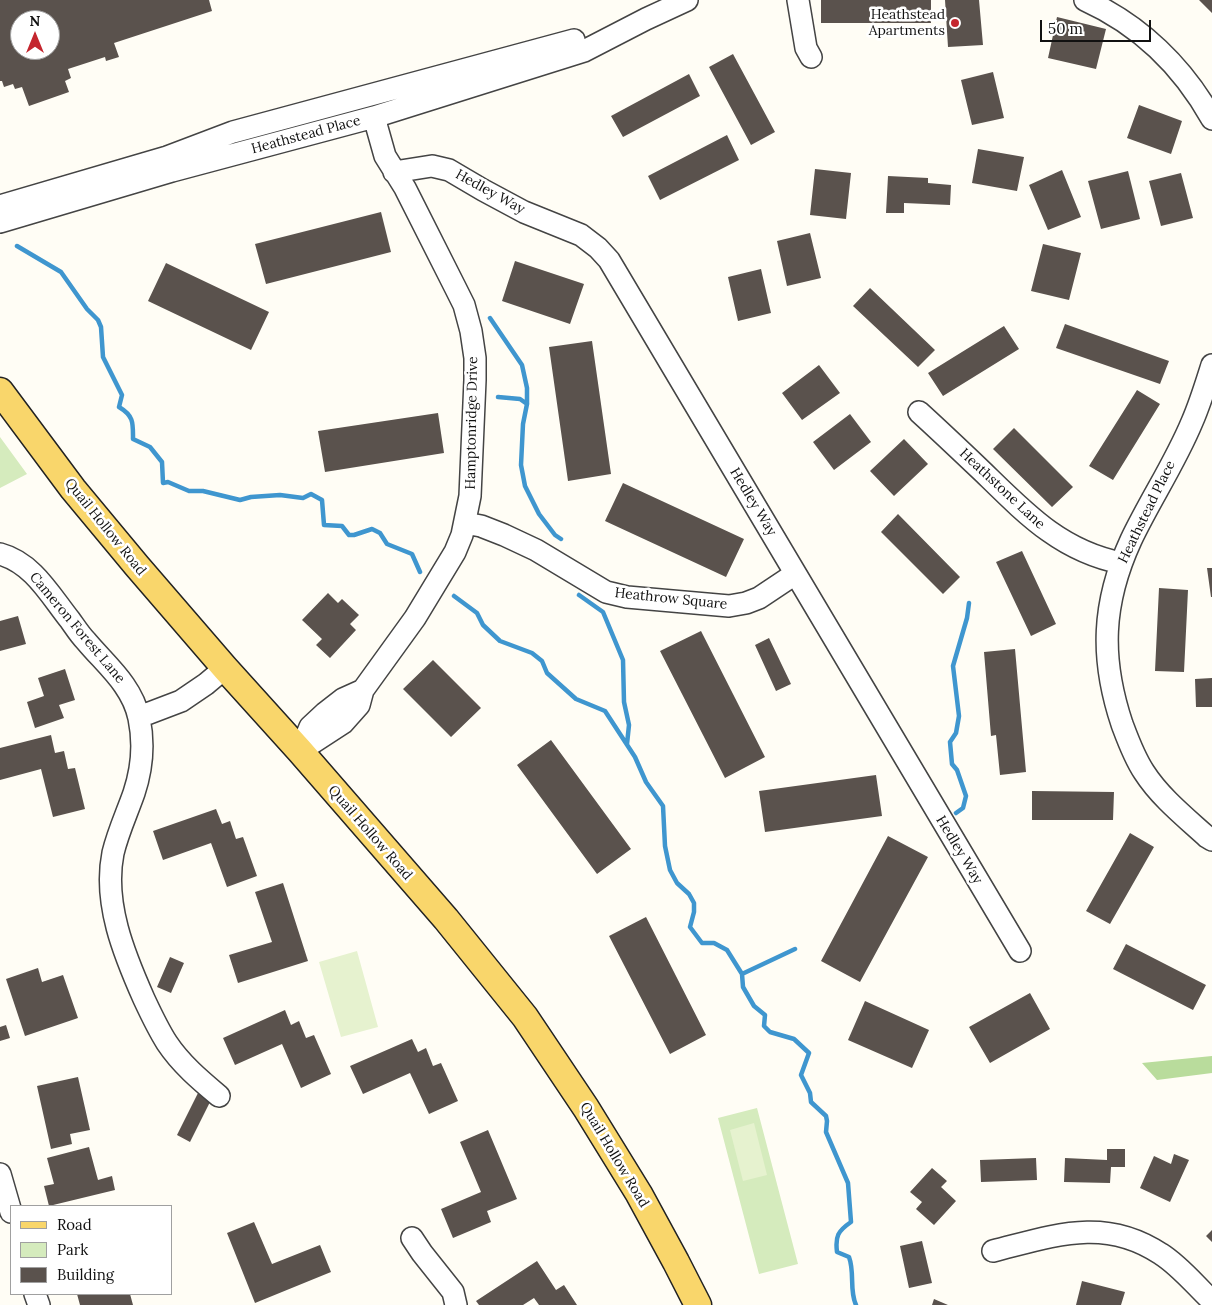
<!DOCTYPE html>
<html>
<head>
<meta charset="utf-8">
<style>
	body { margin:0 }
	#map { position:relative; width:1212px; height:1305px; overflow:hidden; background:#fffdf5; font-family:Lora,serif }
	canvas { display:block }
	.legend { position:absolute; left:10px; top:1205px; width:162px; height:90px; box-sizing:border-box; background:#fff; border:1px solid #a0a0a0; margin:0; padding:6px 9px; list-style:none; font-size:15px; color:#111 }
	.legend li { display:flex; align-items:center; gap:10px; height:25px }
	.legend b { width:25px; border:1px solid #a0a0a0 }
	.north { position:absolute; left:10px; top:10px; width:50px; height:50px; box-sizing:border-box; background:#fff; border:1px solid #a0a0a0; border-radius:50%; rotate:0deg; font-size:14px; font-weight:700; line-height:20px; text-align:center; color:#111 }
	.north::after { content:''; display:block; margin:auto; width:18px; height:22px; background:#c4262e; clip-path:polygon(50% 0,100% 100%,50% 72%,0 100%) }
	.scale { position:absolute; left:1040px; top:20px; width:111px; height:22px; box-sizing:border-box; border:2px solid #111; border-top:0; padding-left:6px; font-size:15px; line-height:18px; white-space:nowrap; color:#111; -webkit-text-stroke:4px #fff; paint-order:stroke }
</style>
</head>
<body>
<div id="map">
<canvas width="1212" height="1305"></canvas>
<ul class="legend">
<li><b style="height:6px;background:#f9d66b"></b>Road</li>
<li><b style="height:14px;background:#d5ebbd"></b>Park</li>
<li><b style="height:14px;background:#5a524d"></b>Building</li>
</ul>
<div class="north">N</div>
<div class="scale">50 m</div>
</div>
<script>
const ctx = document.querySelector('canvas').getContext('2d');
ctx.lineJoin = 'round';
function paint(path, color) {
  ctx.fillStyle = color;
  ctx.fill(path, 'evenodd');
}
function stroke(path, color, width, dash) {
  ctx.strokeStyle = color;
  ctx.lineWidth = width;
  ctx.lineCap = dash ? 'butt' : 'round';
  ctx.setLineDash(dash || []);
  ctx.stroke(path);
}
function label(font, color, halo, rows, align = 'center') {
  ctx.font = font + ' Lora,serif';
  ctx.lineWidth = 5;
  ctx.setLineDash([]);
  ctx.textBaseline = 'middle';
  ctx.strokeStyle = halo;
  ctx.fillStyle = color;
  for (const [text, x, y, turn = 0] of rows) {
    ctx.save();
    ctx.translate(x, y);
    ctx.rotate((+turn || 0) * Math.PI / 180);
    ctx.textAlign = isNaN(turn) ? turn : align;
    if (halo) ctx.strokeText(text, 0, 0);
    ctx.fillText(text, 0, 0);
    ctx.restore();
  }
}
const green = new Path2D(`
	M0 437 27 474 0 488Z
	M757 1108 798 1264 759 1274 718 1118Z`);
const forest = new Path2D(`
	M1212 1056V1073L1157 1080 1142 1063Z`);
const pitch = new Path2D(`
	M357 951 378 1027 341 1037 319 962Z
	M754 1123 767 1175 743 1181 730 1130Z`);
const stream = new Path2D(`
	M17 246 61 272 87 309 98 320 101 327 103 357 122 395 119 407C134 416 133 423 133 439L150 447 162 462 163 483 168 482 189 491H203L240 500 251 497 280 495 303 498 311 494 322 500 324 525 342 526 349 535H354L372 529 380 533 387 544 412 554 420 572
	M490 318 522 365 527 388V404L523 424 521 465 525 486 539 514 555 535 561 539
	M498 397 520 399 527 404
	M579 595 603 612 623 660 624 702 629 725 627 744
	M454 596 477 613 483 625 500 641 532 653 542 661 547 673 576 699 605 711 635 757 646 782 663 806 665 846 670 870 677 883 689 894 694 903V912L690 927 702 943H714L727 950 742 974 743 987 754 1006 765 1015 764 1026 770 1032 794 1039 809 1053 801 1075 810 1093 811 1102 826 1116 827 1121 826 1132 848 1183 851 1222C838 1231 835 1236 837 1252L849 1257C855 1273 849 1290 856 1305
	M956 813 963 808 966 796 957 770 952 764 950 742 956 733 959 716 953 666 967 618 969 603
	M742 974 795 949`);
const building = new Path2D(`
	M0 0H209L212 11 114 43 119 57 106 61 105 57 68 69 71 78 65 81 69 92 29 106 22 87 15 89 13 84 4 87 2 81H0ZM20 20H50V50H20Z
	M821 0H931V23H821Z
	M945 0H979L983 45 948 47Z
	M1199 0H1212V13Z
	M1057 17 1106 29 1096 69 1048 58Z
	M733 54 775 132 751 145 709 67Z
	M993 72 1004 118 972 125 961 80Z
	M689 74 700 96 623 137 611 116Z
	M1139 105 1182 121 1171 154 1127 138Z
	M727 135 739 160 660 200 648 176Z
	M978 149 1024 157 1017 191 972 183Z
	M815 169 851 173 846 219 810 215Z
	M1062 170 1081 217 1048 230 1029 185Z
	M1128 171 1140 219 1101 229 1088 181Z
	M1181 173 1193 218 1161 226 1149 181Z
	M888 176 928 178V183L951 185 950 205 904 203V213H886Z
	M381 212 391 252 266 284 255 244Z
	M810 233 821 278 787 286 777 241Z
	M1043 244 1081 253 1069 300 1031 291Z
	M515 261 584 284 570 324 502 301Z
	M166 263 269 312 251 350 148 301Z
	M761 269 771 313 738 321 728 277Z
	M870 288 935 350 918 367 853 306Z
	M1065 324 1169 361 1160 384 1056 348Z
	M1004 326 1019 349 943 396 928 373Z
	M592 341 611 474 568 481 549 347Z
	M819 365 840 393 802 420 782 393Z
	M1137 390 1160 404 1113 480 1089 466Z
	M438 413 444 453 325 472 318 431Z
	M850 414 871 442 834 470 813 442Z
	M1014 428 1073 487 1052 507 993 449Z
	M904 439 928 464 894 496 870 471Z
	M623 483 744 539 726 577 605 521Z
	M898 514 960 577 943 594 881 532Z
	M1022 551 1056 624 1031 636 996 562Z
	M1207 568H1212V597H1211Z
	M1159 588 1188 590 1184 672 1155 671Z
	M328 593 338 603 342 599 359 615 350 624 356 630 330 658 316 645 322 639 302 620Z
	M18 616 26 644 0 651V621Z
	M701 631 765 757 725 778 660 651Z
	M769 638 791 684 776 691 755 645Z
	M1015 649 1026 772 1000 775 996 735 991 736 984 652Z
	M433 660 481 708 451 737 403 689Z
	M65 669 75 700 59 705 64 718 35 728 27 702 44 696 38 678Z
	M1212 678V707H1196L1195 679Z
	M51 735 55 753 64 751 68 769 75 768 85 809 53 817 41 769 0 780V748Z
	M551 740 631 849 597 874 517 765Z
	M876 775 882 816 765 832 759 791Z
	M1032 791 1114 792 1113 820H1032Z
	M216 809 222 824 230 821 236 839 243 837 257 876 227 887 211 843 163 860 153 831Z
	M1130 833 1154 847 1110 924 1086 911Z
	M888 836 928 857 860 982 821 961Z
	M283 883 308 961 238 983 229 955 272 942 255 892Z
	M646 917 706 1035 670 1054 609 936Z
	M1126 944 1206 985 1193 1010 1113 969Z
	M170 957 184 963 171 993 157 987Z
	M38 968 42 982 63 975 78 1018 25 1036 6 979Z
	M1030 993 1050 1029 990 1063 969 1027Z
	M865 1001 929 1030 912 1068 848 1040Z
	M285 1010 291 1025 299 1021 306 1038 314 1035 331 1074 301 1088 282 1044 235 1065 223 1038Z
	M6 1025 10 1038 0 1041V1027Z
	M412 1039 418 1052 426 1048 433 1066 441 1063 458 1101 429 1114 410 1073 363 1094 350 1066Z
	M78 1077 90 1130 70 1134 72 1144 51 1149 37 1086Z
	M199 1091 212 1098 190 1142 177 1135Z
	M488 1130 517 1199 487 1211 491 1222 453 1238 441 1209 481 1192 460 1142Z
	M89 1147 98 1180 112 1176 115 1190 49 1206 44 1186 54 1184 47 1158Z
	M1107 1149H1125V1167H1111L1110 1183 1064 1182 1065 1158 1107 1160Z
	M1174 1154 1189 1160 1170 1202 1140 1188 1154 1156 1171 1164Z
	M1036 1158 1037 1180 981 1182 980 1160Z
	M932 1168 947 1181 941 1187 956 1201 934 1225 916 1209 922 1202 910 1192Z
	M254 1222 272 1264 320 1245 331 1272 255 1303 227 1233Z
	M1212 1230V1242L1206 1236Z
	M922 1241 932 1283 909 1288 900 1246Z
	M537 1261 556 1290 564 1285 577 1305H539L534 1298 523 1305H479L476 1301Z
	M1082 1281 1125 1292 1121 1305H1076Z
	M77 1294H130L133 1305H80Z
	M934 1299 948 1305H932Z`);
const minor = new Path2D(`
	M798 0 806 48 811 57
	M1085 0C1140 25 1183 67 1212 119
	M394 172 432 166 449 170 483 190 524 212 581 235 598 248 609 260 1020 951
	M0 206 167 157 233 132 574 40
	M0 222 172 171 374 117 584 51 646 19 687 0
	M1212 365C1206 384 1200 404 1192 422 1175 463 1150 500 1131 540 1102 603 1100 658 1122 724 1128 740 1134 757 1144 772 1160 797 1185 817 1207 837L1212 840
	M919 412C941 432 962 452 983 472 1026 514 1061 551 1121 563
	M465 523 481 526 504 535 536 550 606 592 627 597 729 606 746 603 759 598 795 574
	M0 554C33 563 50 595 70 620 75 627 80 635 86 641 106 665 132 685 139 718 144 742 142 769 134 793 127 813 118 832 113 853 103 903 124 954 144 999 151 1014 158 1029 167 1043 181 1064 200 1080 219 1096
	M139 717 181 701 206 684 225 668
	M300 751 310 727 325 713 343 699 363 690 415 618 455 552 462 535 470 496 475 380V358L471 331 464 305 455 287 405 188 385 156 374 117
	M300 751 343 723 359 705 363 690
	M0 1174 11 1212
	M412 1238 422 1253 453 1292 456 1305
	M993 1251C1053 1236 1104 1216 1161 1254 1180 1266 1195 1285 1212 1301
	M35 1294 39 1305`);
const major = new Path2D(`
	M0 391 73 489 137 566 225 668 300 751 446 919 525 1017 586 1108 639 1194 676 1262 698 1305`);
const markers = [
	[955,23,5,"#c4262e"]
];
const poiNames = [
	["Heathstead",945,15],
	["Apartments",945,31]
];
const streetNames = [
	["Heathstead Place",306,135,-15],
	["Hedley Way",490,192,29],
	["Hamptonridge Drive",472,423,-89],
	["Heathstone Lane",1002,489,43],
	["Hedley Way",753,502,59],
	["Heathstead Place",1147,512,-64],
	["Quail Hollow Road",105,527,51],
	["Heathrow Square",671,599,6],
	["Cameron Forest Lane",77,628,50],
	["Quail Hollow Road",370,833,49],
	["Hedley Way",959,850,59],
	["Quail Hollow Road",614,1155,59]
];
paint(green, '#d5ebbd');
paint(forest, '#b9dc9c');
paint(pitch, '#e6f2cf');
stroke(stream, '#3f96cf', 4.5);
paint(building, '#5a524d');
stroke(minor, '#444', 24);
stroke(major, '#222', 29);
stroke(minor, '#fff', 21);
stroke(major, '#f9d66b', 26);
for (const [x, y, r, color] of markers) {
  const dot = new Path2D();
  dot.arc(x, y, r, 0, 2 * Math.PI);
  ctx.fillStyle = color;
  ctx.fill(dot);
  stroke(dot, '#fff', 2);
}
label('14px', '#111', '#fff', poiNames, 'right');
label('14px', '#111', '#fff', streetNames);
</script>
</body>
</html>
